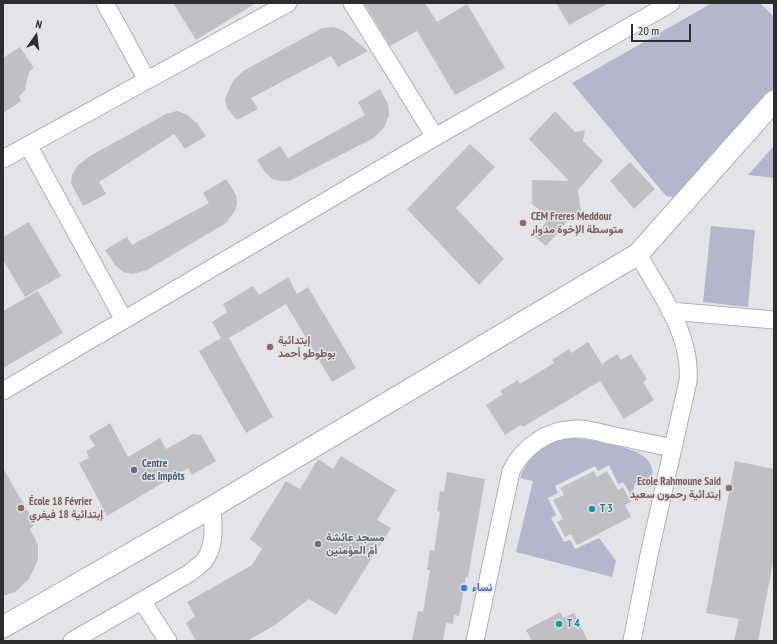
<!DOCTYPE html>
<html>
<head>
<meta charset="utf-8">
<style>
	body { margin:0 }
	#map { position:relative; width:777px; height:644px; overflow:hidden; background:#e4e4e8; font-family:"PT Sans Narrow",sans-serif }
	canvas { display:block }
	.frame { position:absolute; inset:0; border:4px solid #2d2d2f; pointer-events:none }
	.north { position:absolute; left:16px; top:16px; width:40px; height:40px; -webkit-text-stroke:3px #e4e4e8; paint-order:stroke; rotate:14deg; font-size:11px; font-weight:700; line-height:16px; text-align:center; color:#2d2d2f }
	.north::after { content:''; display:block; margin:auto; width:14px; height:18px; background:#2d2d2f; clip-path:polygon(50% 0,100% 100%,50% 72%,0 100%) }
	.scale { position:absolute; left:631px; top:24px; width:60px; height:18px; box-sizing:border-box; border:2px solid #2d2d2f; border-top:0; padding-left:5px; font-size:12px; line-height:14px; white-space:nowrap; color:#2d2d2f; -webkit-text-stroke:3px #e4e4e8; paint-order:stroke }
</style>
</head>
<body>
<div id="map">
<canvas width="777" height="644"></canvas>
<div class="frame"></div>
<div class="north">N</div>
<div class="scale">20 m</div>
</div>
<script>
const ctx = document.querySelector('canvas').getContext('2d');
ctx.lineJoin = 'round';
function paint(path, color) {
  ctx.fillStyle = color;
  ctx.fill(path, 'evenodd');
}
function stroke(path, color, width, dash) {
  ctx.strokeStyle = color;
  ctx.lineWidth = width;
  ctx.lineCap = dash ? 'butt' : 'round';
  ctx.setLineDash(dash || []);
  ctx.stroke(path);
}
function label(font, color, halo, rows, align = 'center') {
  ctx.font = font + ' "PT Sans Narrow",Vazirmatn,sans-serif';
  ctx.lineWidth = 3;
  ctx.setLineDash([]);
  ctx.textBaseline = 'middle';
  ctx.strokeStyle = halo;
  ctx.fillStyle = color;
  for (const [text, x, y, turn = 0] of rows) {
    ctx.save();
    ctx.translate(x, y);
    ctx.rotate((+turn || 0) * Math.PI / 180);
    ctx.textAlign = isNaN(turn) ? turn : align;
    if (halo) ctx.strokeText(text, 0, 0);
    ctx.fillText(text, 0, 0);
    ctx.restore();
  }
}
const green = new Path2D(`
	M712 3H760L774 17V92L682 198 666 196 572 83Z
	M774 146V178L748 175Z
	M711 226 755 230 748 307 703 302Z
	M569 438C583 438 596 441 609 444 633 450 660 454 651 487L635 483 632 497 623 482 618 484 609 465 598 471 595 466 555 486 558 493 548 498 556 515 551 518 564 542 570 540 575 549 599 538 616 561 612 577 516 552 533 481 520 478C528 455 546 442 569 438Z`);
const building = new Path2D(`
	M173 3H256L196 40Z
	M364 3H425L437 22 467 4 505 68 455 95 417 31 390 46Z
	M556 3H609L569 25Z
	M334 27 344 31 368 51 338 67 331 56 251 98 258 109 237 120 227 108 225 99 233 81 243 71 322 28Z
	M20 47 34 68 29 72 25 90 19 97 21 101 3 113V58Z
	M380 89 388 104 389 115 384 128 372 139 289 181H280L272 179 265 172 257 160 280 146 288 158 365 115 358 102Z
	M177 111 186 114 197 123 206 136 185 149 174 134 99 182 106 194 83 206 71 183 72 175 78 165 90 156 166 114Z
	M555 111 575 132 585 130 583 141 603 161 578 190 582 221 570 218 546 246 535 237 549 218 532 204V180L569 181 529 139Z
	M470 144 495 167 456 208 504 259 479 285 407 209Z
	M630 162 655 189 634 209 610 181Z
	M226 179 236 195 237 203 235 211 226 223 147 270 133 274 123 272 115 265 105 250 127 237 132 245 209 203 203 193Z
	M29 222 61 276 25 297 3 260V237Z
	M288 277 297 294 308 287 356 368 332 382 286 304 229 338 273 417 246 433 199 351 221 338 212 322 227 312 223 304 253 286 259 295Z
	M38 291 63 333 3 368V311Z
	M588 342 602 364 617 354 621 360 631 354 647 379 643 382 654 400 624 419 600 381 523 427 521 425 505 435 486 405 503 394 500 391 518 380 520 384 554 363 552 360 569 349 571 353Z
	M110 423 128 457 160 438 166 449 193 434 201 435 216 461 192 475 188 468 107 516 79 463 89 458 86 451 95 446 89 436Z
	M341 456 396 490 377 520 391 528 336 615 309 599 275 625 247 641H196L186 623 195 616 187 602 252 565 262 549 250 539 286 481 300 489 318 459 333 469Z
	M735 461 774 469V557L758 641H734L739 619 706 613Z
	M3 468 35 524 30 529 38 545V560L29 579 15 592 3 596Z
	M594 471 597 477 607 471 618 490 623 487 631 502 625 505 631 517 577 545 571 534 565 537 557 522 563 519 553 500 564 495 560 488Z
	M447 472 485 479 468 577H466L459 616 454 615 453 624 446 623 443 641H412L418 611 423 612 430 570H427L430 550 434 551 440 512 437 511 440 491 444 492Z
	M560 612 563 618 574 613 588 641H532L526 630Z`);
const minor = new Path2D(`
	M105 3 147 80
	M352 3 435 137
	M28 145 124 320
	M3 159 288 3
	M670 311 774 320
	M3 391 435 137 671 3
	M142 601 168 641
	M72 641 190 573C194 569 200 565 204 561 216 546 213 524 212 507
	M475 641 511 471C523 447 547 430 574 429 586 428 599 432 610 435 631 439 652 444 673 448
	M632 641 649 555 688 381C692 334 660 294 638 254`);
const tertiary = new Path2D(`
	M3 627 212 507 638 254 774 101`);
const markers = [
	[523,223,4,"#8d6e63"],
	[270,347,4,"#8d6e63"],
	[134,470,4,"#5c6f8a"],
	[729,488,4,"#8d6e63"],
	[21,508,4,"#8d6e63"],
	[592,509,4,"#0f9aa8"],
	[318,544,4,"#6b7280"],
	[464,588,4,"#3f7fe0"],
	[559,624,4,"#0f9aa8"]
];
const educationNames = [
	["CEM Freres Meddour",531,217],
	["متوسطة الإخوة مدوار",531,230],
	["إبتدائية",278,341],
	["بوطوطو أحمد",278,354],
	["Ecole Rahmoune Said",721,482,"right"],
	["إبتدائية رحمون سعيد",721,495,"right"],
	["École 18 Février",29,502],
	["إبتدائية 18 فيفري",29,515]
];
const serviceNames = [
	["Centre",142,464],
	["des Impôts",142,477]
];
const cultureNames = [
	["T 3",600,509],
	["T 4",567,624]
];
const worshipNames = [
	["مسجد عائشة",326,538],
	["أمّ المؤمنين",326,551]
];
const shopNames = [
	["نساء",472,588]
];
paint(green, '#b5b6cc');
paint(building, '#c0c0c4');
stroke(minor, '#b0b0b3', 19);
stroke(tertiary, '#b0b0b3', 23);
stroke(minor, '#fff', 17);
stroke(tertiary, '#fff', 21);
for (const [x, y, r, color] of markers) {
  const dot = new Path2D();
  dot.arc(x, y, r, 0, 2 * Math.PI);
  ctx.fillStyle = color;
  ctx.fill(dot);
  stroke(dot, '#e4e4e8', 1.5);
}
label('bold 11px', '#785e54', '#e4e4e8', educationNames, 'left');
label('bold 11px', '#4e5e75', '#e4e4e8', serviceNames, 'left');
label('bold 11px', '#0d838f', '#e4e4e8', cultureNames, 'left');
label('bold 11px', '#5b616d', '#e4e4e8', worshipNames, 'left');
label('bold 11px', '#366cbe', '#e4e4e8', shopNames, 'left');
</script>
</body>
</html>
